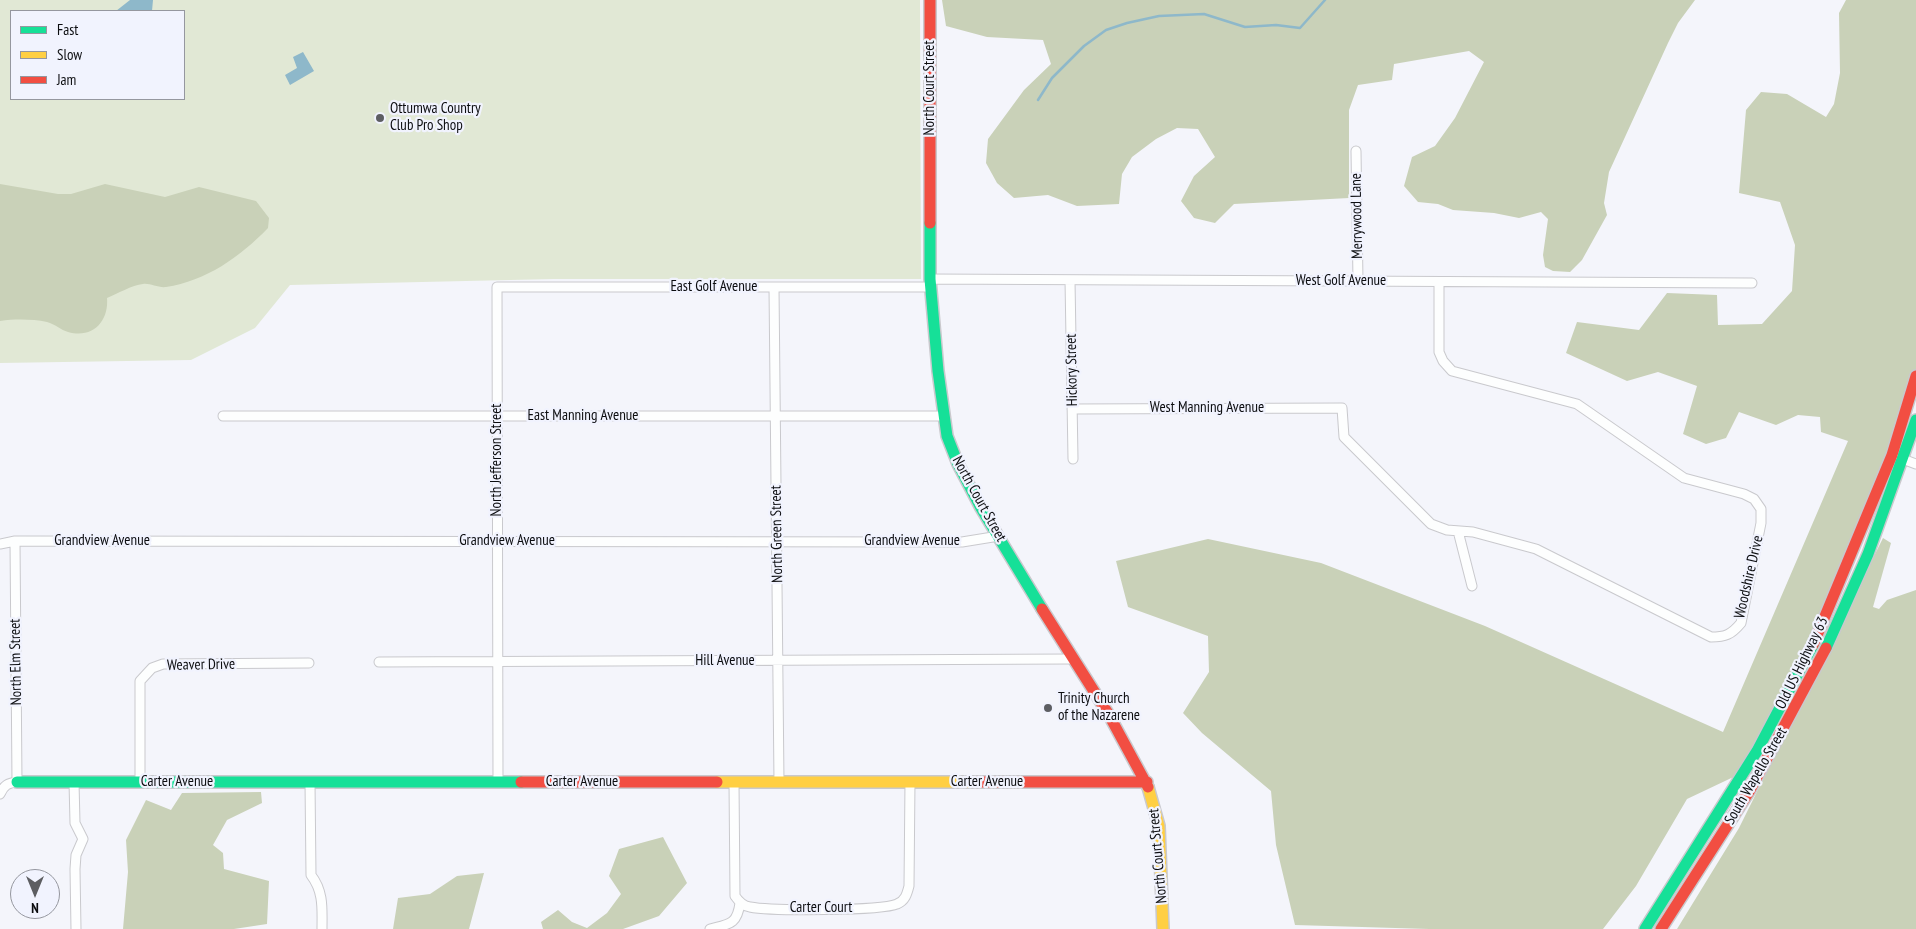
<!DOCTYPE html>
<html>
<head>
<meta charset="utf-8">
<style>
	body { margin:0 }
	#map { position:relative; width:1916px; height:929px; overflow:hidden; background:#f4f5fb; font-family:"PT Sans Narrow",sans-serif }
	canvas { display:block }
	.legend { position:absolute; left:10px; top:10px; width:175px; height:90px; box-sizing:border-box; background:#f1f3fe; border:1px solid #95979f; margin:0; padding:6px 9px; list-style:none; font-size:15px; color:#0c0d10 }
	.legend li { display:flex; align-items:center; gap:10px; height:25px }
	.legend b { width:25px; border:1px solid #95979f }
	.north { position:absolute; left:10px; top:869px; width:50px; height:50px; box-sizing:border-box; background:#f1f3fe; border:1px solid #95979f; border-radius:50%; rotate:180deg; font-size:14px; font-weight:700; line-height:20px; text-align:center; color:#0c0d10 }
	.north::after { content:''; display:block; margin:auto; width:18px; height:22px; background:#5d5e62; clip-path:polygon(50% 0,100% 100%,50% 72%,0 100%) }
</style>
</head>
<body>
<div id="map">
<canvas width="1916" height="929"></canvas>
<ul class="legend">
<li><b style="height:6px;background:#16e098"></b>Fast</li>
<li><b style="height:6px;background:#ffcf43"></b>Slow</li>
<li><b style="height:6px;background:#f24e42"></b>Jam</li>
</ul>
<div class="north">N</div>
</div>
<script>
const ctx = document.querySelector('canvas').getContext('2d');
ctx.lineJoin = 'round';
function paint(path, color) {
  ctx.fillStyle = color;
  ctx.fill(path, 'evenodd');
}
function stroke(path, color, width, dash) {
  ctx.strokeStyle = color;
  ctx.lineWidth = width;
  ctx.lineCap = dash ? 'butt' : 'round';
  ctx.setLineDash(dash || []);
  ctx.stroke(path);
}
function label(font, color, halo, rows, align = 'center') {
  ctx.font = font + ' "PT Sans Narrow",sans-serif';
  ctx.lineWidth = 4.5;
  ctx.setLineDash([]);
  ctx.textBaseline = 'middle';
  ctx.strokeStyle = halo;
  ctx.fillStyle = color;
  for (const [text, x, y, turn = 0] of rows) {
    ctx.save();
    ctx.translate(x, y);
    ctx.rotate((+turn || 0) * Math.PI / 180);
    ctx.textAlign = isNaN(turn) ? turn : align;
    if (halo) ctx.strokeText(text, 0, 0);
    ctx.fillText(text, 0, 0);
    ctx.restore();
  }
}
const green = new Path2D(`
	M0 0H920L921 279H554L290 285 255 328 191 360 0 363ZM11 11H184V99H11Z`);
const forest = new Path2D(`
	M942 0H1695L1678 23 1668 43 1609 172 1604 203 1607 215 1582 260 1570 272 1553 271 1545 267 1543 255 1548 219 1541 212 1519 218 1494 213 1453 210 1438 204 1418 202 1404 186 1412 157 1435 146 1455 118 1484 62 1469 51 1394 64 1392 80 1358 85 1349 110V198L1234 204 1215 223 1194 218 1181 201 1194 176 1215 157 1198 129 1177 128 1156 139 1132 157 1122 174 1119 204 1077 206 1048 195 1014 198 997 183 986 163 988 139 1024 90 1051 64 1043 40 987 37 946 26Z
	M1846 0H1916V376L1816 640 1744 772 1687 799 1636 886 1603 929H1429L1295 925 1276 845 1271 791 1202 733 1183 713 1209 672 1208 636 1128 607 1116 561 1208 539 1321 563 1485 626 1723 732 1848 441 1821 432 1820 417 1798 415 1776 425 1739 412 1726 438 1706 444 1683 434 1697 386 1658 372 1627 381 1566 353 1577 322 1639 330 1667 293 1717 295 1718 325 1762 324 1792 291 1795 245 1780 202 1739 193 1746 110 1761 92 1787 94 1826 117 1834 104 1840 73 1839 13Z
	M0 184 58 194H71L105 184 165 197 199 187 256 201 269 218 268 228C240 257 206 281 166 287 158 288 150 283 143 284 132 285 117 294 107 298 109 321 93 339 68 332 61 330 55 324 47 322 32 319 15 319 0 321Z
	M1883 538 1891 543 1873 607 1879 609 1887 600 1916 590V929H1677L1739 828Z
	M261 792 262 803 227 820 213 845 223 853 224 869 269 881 267 924 234 929H123L128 872 126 840 146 800 171 810 182 793Z
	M663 837 687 883 659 916 623 929H543L541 922 558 910 572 922 587 928 607 913 621 894 609 876 619 849Z
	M484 873 469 929H393L398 898 430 894 457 876Z`);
const water = new Path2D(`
	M130 0H153L152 11H116Z
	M303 52 314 71 290 85 285 75 297 68 293 57Z`);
const stream = new Path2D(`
	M1038 100 1052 78 1084 46 1106 30 1127 23 1159 16 1204 14 1245 27 1276 25 1300 28 1325 0`);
const street = new Path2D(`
	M1356 151 1358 281
	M930 279 1752 283
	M1070 280 1073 459
	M774 287 779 782
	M1072 409 1342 408 1344 437 1431 524 1447 530 1473 532 1536 549 1711 637C1725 637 1731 635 1741 623L1761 523V509L1754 499 1744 494 1684 478 1577 404 1452 371 1443 361 1439 352V282
	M223 416H943
	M1900 458 1916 464
	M1458 531 1472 586
	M0 544 15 541 962 542 999 536
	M379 662 1072 659
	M74 782 75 823 83 839 76 855 75 869 76 929
	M140 782V681L152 668 163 664 309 663
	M310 782 311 875C324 892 322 909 322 929
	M498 782 497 287H931
	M734 782 735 896C739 902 743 906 750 907 770 911 881 911 897 904 905 901 907 894 909 886L910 782
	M0 794C4 785 8 783 17 782L15 541
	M710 929C729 924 737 925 740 903`);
const fast = new Path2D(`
	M930 223V279L938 371 947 436 958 464 981 508 1042 609
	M1826 648 1868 554 1916 420
	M17 782H521
	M1645 929 1757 751 1813 645`);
const slow = new Path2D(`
	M717 782H975
	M1148 787 1159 826 1163 929`);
const jam = new Path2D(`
	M930 0V223
	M1042 609 1109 715 1148 787
	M1813 645 1892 455 1916 376
	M521 782H717
	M975 782H1147
	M1661 929 1750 790 1826 648`);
const markers = [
	[380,118,5,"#5d5e62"],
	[1048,708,5,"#5d5e62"]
];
const streetNames = [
	["North Court Street",930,88,-90],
	["Merrywood Lane",1357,216,-91],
	["West Golf Avenue",1341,281],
	["East Golf Avenue",714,287],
	["Hickory Street",1072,370,-91],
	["West Manning Avenue",1207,408],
	["East Manning Avenue",583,416],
	["North Jefferson Street",497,460,-90],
	["North Court Street",979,499,61],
	["North Green Street",777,534,-91],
	["Grandview Avenue",102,541],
	["Grandview Avenue",507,541],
	["Grandview Avenue",912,541],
	["Woodshire Drive",1749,577,-77],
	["Hill Avenue",725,661],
	["North Elm Street",16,662,-91],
	["Old US Highway 63",1802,663,-64],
	["Weaver Drive",201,665,-1],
	["South Wapello Street",1756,776,-60],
	["Carter Avenue",177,782],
	["Carter Avenue",582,782],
	["Carter Avenue",987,782],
	["North Court Street",1158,856,-95],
	["Carter Court",821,908]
];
const poiNames = [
	["Ottumwa Country",390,109],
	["Club Pro Shop",390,126],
	["Trinity Church",1058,699],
	["of the Nazarene",1058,716]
];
paint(green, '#e1e8d5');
paint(forest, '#c9d1b8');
paint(water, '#8eb8ca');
stroke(stream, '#8eb8ca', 2.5);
stroke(street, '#c9c9cd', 11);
stroke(fast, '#c9c9cd', 14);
stroke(slow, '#c9c9cd', 14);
stroke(jam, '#c9c9cd', 14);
stroke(street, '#fdfefe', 9);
stroke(fast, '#16e098', 11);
stroke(slow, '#ffcf43', 11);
stroke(jam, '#f24e42', 11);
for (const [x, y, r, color] of markers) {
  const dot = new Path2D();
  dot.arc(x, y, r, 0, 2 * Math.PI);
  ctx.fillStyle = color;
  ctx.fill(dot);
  stroke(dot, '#f1f3fe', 2);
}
label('15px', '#0c0d10', '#f1f3fe', streetNames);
label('15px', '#0c0d10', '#f1f3fe', poiNames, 'left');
</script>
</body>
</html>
